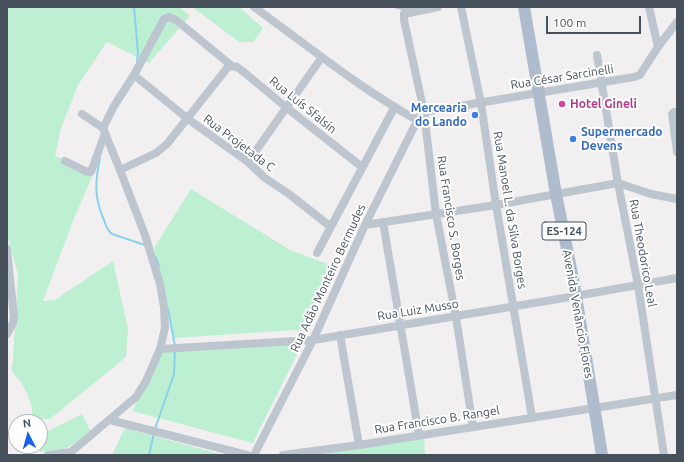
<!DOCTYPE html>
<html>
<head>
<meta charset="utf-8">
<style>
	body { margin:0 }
	#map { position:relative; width:684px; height:462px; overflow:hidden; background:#f1efef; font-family:Ubuntu,sans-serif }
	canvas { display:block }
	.frame { position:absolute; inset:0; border:8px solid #47515c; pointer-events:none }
	.north { position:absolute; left:8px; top:414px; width:40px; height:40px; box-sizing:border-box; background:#fff; border:1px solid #b5b9be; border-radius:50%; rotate:354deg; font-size:11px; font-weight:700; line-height:16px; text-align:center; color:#47515c }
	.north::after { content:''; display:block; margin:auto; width:14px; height:18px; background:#1763e3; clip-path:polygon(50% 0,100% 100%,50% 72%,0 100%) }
	.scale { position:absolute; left:546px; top:16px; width:95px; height:18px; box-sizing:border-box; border:2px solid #47515c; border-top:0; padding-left:5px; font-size:12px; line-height:14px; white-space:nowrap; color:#47515c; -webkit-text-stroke:3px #fff; paint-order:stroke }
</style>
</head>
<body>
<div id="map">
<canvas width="684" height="462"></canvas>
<div class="frame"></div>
<div class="north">N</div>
<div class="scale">100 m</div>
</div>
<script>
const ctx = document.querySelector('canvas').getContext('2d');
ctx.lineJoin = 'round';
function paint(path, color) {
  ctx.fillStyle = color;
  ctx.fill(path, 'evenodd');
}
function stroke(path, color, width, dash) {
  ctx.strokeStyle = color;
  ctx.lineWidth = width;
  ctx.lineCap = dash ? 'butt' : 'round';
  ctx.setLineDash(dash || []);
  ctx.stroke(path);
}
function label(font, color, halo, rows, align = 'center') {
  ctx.font = font + ' Ubuntu,sans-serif';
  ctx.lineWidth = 4;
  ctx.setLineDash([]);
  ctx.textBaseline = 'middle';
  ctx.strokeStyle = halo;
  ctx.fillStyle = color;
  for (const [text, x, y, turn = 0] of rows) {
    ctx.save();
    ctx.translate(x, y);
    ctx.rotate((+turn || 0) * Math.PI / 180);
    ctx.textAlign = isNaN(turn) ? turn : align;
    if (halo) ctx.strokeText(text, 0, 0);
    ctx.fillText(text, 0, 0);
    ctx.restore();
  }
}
const green = new Path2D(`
	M7 7H179L190 16 149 63 107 42 78 85 61 128 55 156 95 170 73 221 43 301 55 300 113 261 128 329 126 357 50 419H31C35 407 27 392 20 381 18 378 14 375 12 371 11 368 13 363 13 359L18 275 7 234Z
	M196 7H239L263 28 253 42H239L195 9Z
	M191 189 290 250 336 267 310 329 174 338 154 248Z
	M304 340 253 443 132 411 163 351Z
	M82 414 91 432 67 448 40 452V435Z
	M125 428 223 455H112Z
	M424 438 425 455H309Z`);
const stream = new Path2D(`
	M134 7 138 53 137 62
	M100 158C95 181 94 198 104 220 106 226 107 230 112 234L145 245
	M156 257 159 266
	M168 309 175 346
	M155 429 174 374 175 350
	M149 455 154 433`);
const service = new Path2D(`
	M397 7 406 9`);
const minor = new Path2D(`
	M254 7C307 45 359 88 417 120
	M407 7 404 14V20L424 112 436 214 456 317 473 427
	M461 7 481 103 496 205 532 417
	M649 7 658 47
	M404 14 438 7
	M597 55 618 183 638 285 664 455
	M134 75 188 119 248 162 265 178 289 194 331 227
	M677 112H674L672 114 677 152
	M103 128 114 106 134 75 164 19 169 17 176 20 232 66
	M65 161 85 171 91 172 105 133
	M248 162 322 57
	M120 170 156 153 167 144 228 67 232 66 237 67 245 73 287 108 362 167
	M383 222 419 435
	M365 225 496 205 618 183 651 194 677 199
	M7 249 14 317 13 323 7 334
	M317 253 394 108
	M340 335 359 445
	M160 349 313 340 576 296 677 278
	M110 420 247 455
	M48 455 71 452 136 397 146 381 160 349 165 328 164 307 160 284 145 235 120 170 103 128 82 114
	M254 455 313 340 365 225 420 115 424 112 634 77 640 75 643 70 658 47 677 22
	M283 455 359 445 677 395`);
const primary = new Path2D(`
	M524 7 556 194 574 284 602 455`);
const markers = [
	[562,104,4,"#d1479c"],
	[475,115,4,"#3f7fe0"],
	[573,139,4,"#3f7fe0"]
];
const shields = [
	[564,231,44]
];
const shieldNames = [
	["ES-124",564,231]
];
const streetNames = [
	["Rua César Sarcinelli",562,77,-9],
	["Rua Luís Sfalsin",303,105,39],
	["Rua Projetada C",239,143,37],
	["Rua Manoel L. da Silva Borges",510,210,81],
	["Rua Francisco S. Borges",451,218,81],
	["Rua Theodorico Leal",643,253,80],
	["Rua Adão Monteiro Bermudes",328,278,-65],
	["Rua Luiz Musso",418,310,-9],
	["Avenida Venâncio Flores",578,314,80],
	["Rua Francisco B. Rangel",437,420,-9]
];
const hotelNames = [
	["Hotel Gineli",570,104]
];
const shopNames = [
	["Mercearia",467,108],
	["do Lando",467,122],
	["Supermercado",581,132,"left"],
	["Devens",581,146,"left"]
];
paint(green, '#bdefd3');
stroke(stream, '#89d2ed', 2);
stroke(service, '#bdc5ce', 4);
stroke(minor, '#bdc5ce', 8);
stroke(primary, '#aebcce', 12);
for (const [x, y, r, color] of markers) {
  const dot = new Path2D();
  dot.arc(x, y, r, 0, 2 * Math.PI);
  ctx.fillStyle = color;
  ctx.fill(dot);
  stroke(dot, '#fff', 1.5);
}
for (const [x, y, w] of shields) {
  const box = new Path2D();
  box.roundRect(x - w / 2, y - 9, w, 18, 3);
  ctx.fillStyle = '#fff';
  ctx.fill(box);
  stroke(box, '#47515c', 1);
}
label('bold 11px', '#47515c', null, shieldNames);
label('12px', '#47515c', '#fff', streetNames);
label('bold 12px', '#b23c85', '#fff', hotelNames, 'left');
label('bold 12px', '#366cbe', '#fff', shopNames, 'right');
</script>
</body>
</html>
